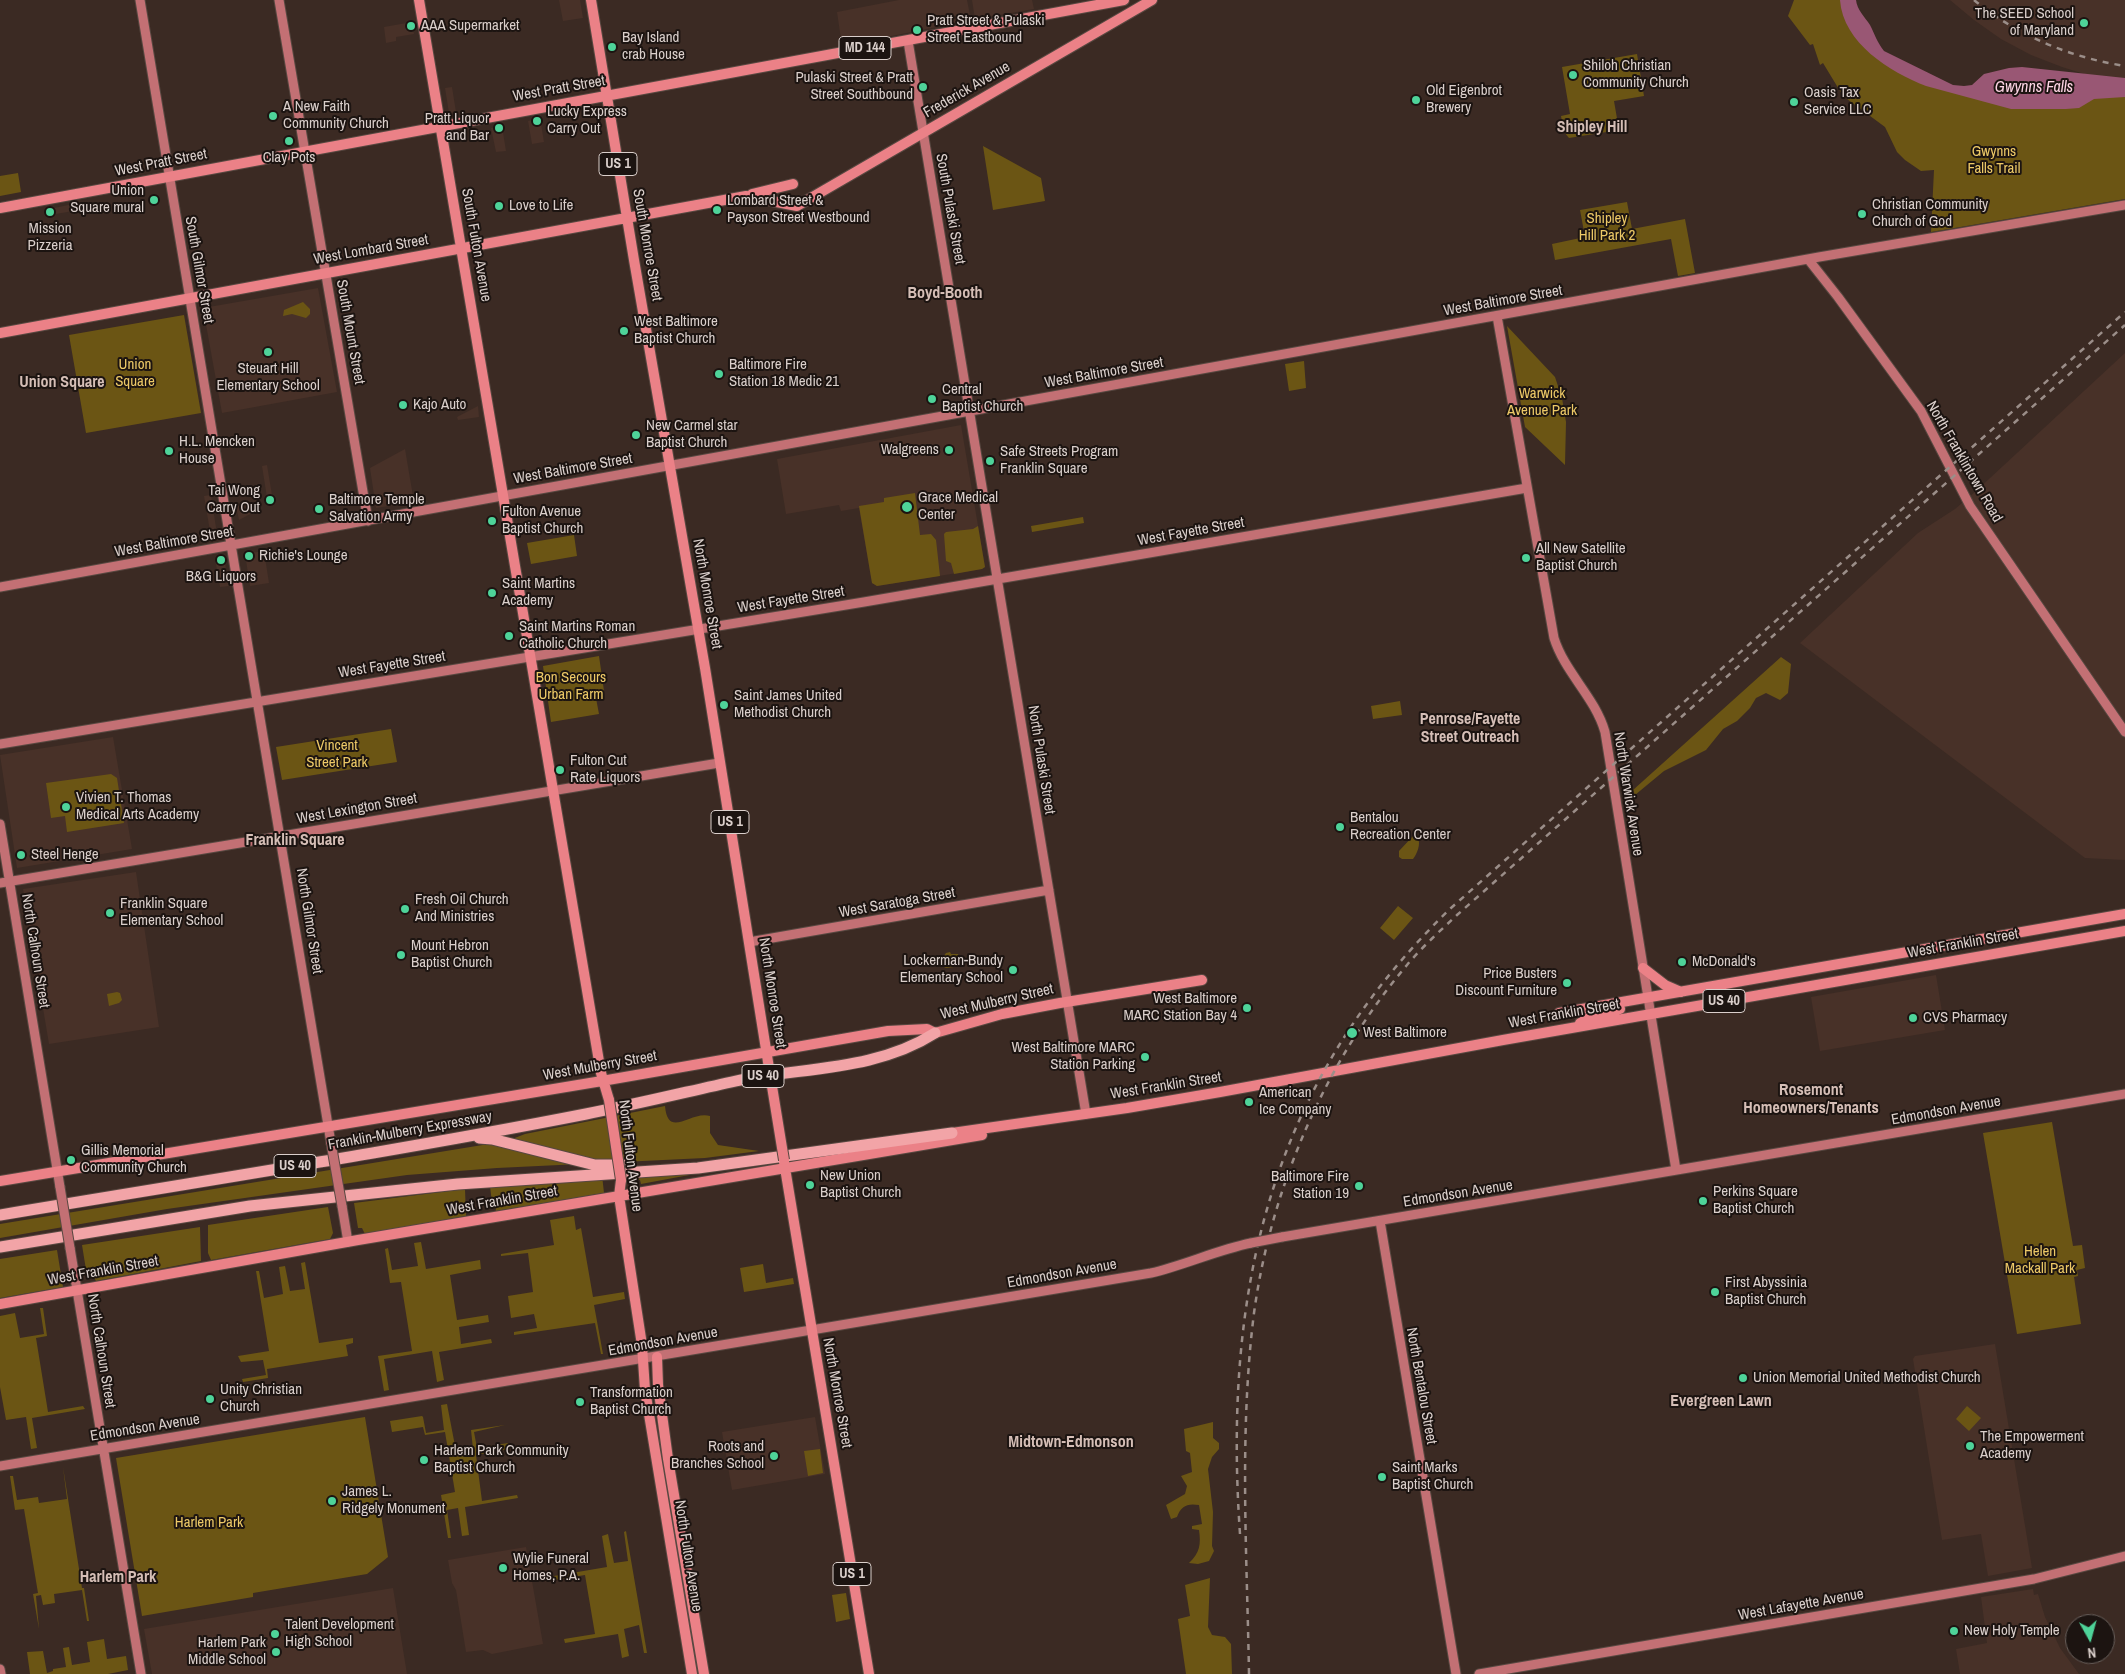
<!DOCTYPE html>
<html>
<head>
<meta charset="utf-8">
<style>
	body { margin:0 }
	#map { position:relative; width:2125px; height:1674px; overflow:hidden; background:#3b2a23; font-family:"Archivo Narrow",sans-serif }
	canvas { display:block }
	.north { position:absolute; left:2065px; top:1614px; width:50px; height:50px; box-sizing:border-box; background:#1c1411; border:1px solid #685f5b; border-radius:50%; rotate:173deg; font-size:14px; font-weight:700; line-height:20px; text-align:center; color:#dacfcb }
	.north::after { content:''; display:block; margin:auto; width:18px; height:22px; background:#4ed399; clip-path:polygon(50% 0,100% 100%,50% 72%,0 100%) }
</style>
</head>
<body>
<div id="map">
<canvas width="2125" height="1674"></canvas>
<div class="north">N</div>
</div>
<script>
const ctx = document.querySelector('canvas').getContext('2d');
ctx.lineJoin = 'round';
function paint(path, color) {
  ctx.fillStyle = color;
  ctx.fill(path, 'evenodd');
}
function stroke(path, color, width, dash) {
  ctx.strokeStyle = color;
  ctx.lineWidth = width;
  ctx.lineCap = dash ? 'butt' : 'round';
  ctx.setLineDash(dash || []);
  ctx.stroke(path);
}
function label(font, color, halo, rows, align = 'center') {
  ctx.font = font + ' "Archivo Narrow",sans-serif';
  ctx.lineWidth = 4;
  ctx.setLineDash([]);
  ctx.textBaseline = 'middle';
  ctx.strokeStyle = halo;
  ctx.fillStyle = color;
  for (const [text, x, y, turn = 0] of rows) {
    ctx.save();
    ctx.translate(x, y);
    ctx.rotate((+turn || 0) * Math.PI / 180);
    ctx.textAlign = isNaN(turn) ? turn : align;
    if (halo) ctx.strokeText(text, 0, 0);
    ctx.fillText(text, 0, 0);
    ctx.restore();
  }
}
const built = new Path2D(`
	M559 0H580L583 18 563 21Z
	M899 0H967L971 20 842 46 837 12Z
	M972 0H1032L1034 9 975 19Z
	M1950 0H2125V83L2094 77 2062 67 2031 55 2001 39 1974 20Z
	M412 22 414 34 396 37V41L386 43 384 27Z
	M452 87 456 112 449 113 445 88Z
	M540 118 544 142 532 144 528 121Z
	M502 126 506 151 496 152 491 128Z
	M78 203 79 210 50 215 49 209Z
	M318 288 337 392 222 413 203 308Z
	M2125 353V860L2085 858 1800 643 1918 533 1955 509 1976 491Z
	M478 406 479 417 458 420 457 417Z
	M961 425 985 567 982 569 877 586 872 583 859 508 841 511 839 505 786 514 777 459Z
	M405 449 414 502 376 508 370 468Z
	M267 465 273 501 268 504 262 466Z
	M211 495 217 534 211 537 204 496Z
	M252 503 254 512 239 520 236 506Z
	M264 551 269 583 250 586 245 554Z
	M224 557 229 586 220 587 215 559Z
	M113 737 132 849 17 868 0 755Z
	M136 872 159 1027 49 1044 23 889Z
	M1936 975 1945 1030 1820 1051 1811 997Z
	M1995 1344 2032 1568 1988 1576 1981 1534 1942 1540 1913 1359 1915 1356Z
	M815 1417 825 1474 732 1490 722 1432Z
	M526 1547 543 1644 492 1654 483 1650 466 1652 456 1590 452 1583 448 1560Z
	M393 1588 407 1674H152L144 1629Z
	M2033 1589 2034 1595 2038 1594 2045 1617 2060 1648 2079 1674H1960L1956 1649 1987 1643 1981 1597Z`);
const green = new Path2D(`
	M1794 0H1849L1883 57 1970 94 2125 88V199L1931 232 1934 170 1921 171 1905 160 1897 152 1885 127 1843 96 1823 63 1820 65 1813 44 1810 45 1788 16Z
	M1637 54 1644 96 1614 101 1619 130 1569 138 1564 132 1561 116 1570 114 1562 67Z
	M983 146 1041 178 1045 201 993 210Z
	M18 173 21 192 0 196V176Z
	M1627 202 1632 229 1685 219 1695 273 1678 276 1671 239 1555 260 1552 244 1585 237 1580 210Z
	M303 302 310 309V314L306 318 292 314 283 316 284 310Z
	M184 315 201 413 86 433 69 335Z
	M1507 326 1555 377 1562 398 1566 422 1565 465 1525 427Z
	M1304 361 1306 388 1289 391 1285 364Z
	M915 493 920 535 931 534 936 540 940 576 877 586 872 583 859 506 884 502V498Z
	M1083 517 1084 523 1032 532 1031 526Z
	M978 526 985 567 982 569 954 574 951 563 946 561 944 534 946 532 973 529Z
	M574 535 577 556 531 564 527 543Z
	M599 656 604 691 595 693 599 714 551 722 543 666Z
	M1781 657 1791 664 1788 693 1780 700 1766 693 1756 698 1750 708 1737 721 1723 729 1706 750 1664 771 1635 795 1633 790Z
	M1400 701 1402 715 1373 719 1371 706Z
	M391 729 397 762 282 780 276 747Z
	M111 774 117 778 124 823 67 832 65 816 51 818 46 783Z
	M1413 836 1418 838C1421 844 1417 854 1413 859H1402L1399 857V851Z
	M1398 906 1413 918 1394 940 1380 928Z
	M950 952 951 954H958L960 959 954 964V967L946 968 944 967 942 958 946 953Z
	M117 992 120 993 122 1000 119 1003 109 1006 107 994Z
	M665 1106C668 1140 691 1110 710 1116V1133L718 1145 759 1151 705 1158 497 1168 407 1175 167 1209 0 1238V1224L507 1141 525 1134Z
	M2052 1122 2073 1246 2082 1245 2085 1268 2077 1270 2078 1276 2074 1277 2081 1324 2017 1334 1983 1133Z
	M770 1160 641 1184 640 1180 634 1179 633 1173Z
	M602 1175 604 1193 496 1211 495 1203H492L490 1186Z
	M465 1189 466 1216 365 1234 362 1228H358L354 1203Z
	M328 1207 333 1233 330 1239 211 1260 208 1253V1225Z
	M574 1216 576 1230 581 1228 593 1297 624 1292 625 1299 594 1305 603 1354H601L595 1323 514 1335V1332L537 1328 534 1314 511 1318 508 1296 533 1292 528 1253 501 1256V1254L554 1245 550 1220Z
	M200 1227 201 1261 96 1281 93 1275 87 1276 82 1245Z
	M421 1242 426 1269 480 1260 481 1269 450 1275 457 1320 488 1315 489 1322 459 1327 461 1344 491 1339 492 1343 439 1352 444 1380 437 1382 432 1351 384 1359 389 1390 384 1391 378 1356 412 1351 401 1282 390 1283 385 1249 388 1248 392 1270 418 1266 414 1243Z
	M57 1250 63 1287 0 1298V1259Z
	M305 1262 319 1343 353 1338V1343L346 1345 348 1356 267 1369 268 1378 243 1382 242 1379 266 1375 263 1360 241 1362 238 1356 269 1351 256 1271H259L264 1298 283 1294 279 1267 285 1266 290 1291 305 1289 301 1263Z
	M763 1264 766 1283 793 1278 794 1284 744 1292 740 1268Z
	M40 1308H43L47 1336 36 1338 48 1412 83 1406 85 1409 32 1418 37 1448 31 1449 26 1417 6 1420 0 1387V1316L15 1313 20 1338 44 1334Z
	M447 1404 456 1451 473 1449 471 1430 505 1425 474 1432 477 1448 508 1443 509 1449 476 1455 482 1501 517 1495 518 1498 465 1507 469 1535 462 1536 458 1508 447 1510 451 1538H448L441 1495 455 1492 445 1432 425 1435 423 1427 392 1432 390 1421 422 1416 423 1417 426 1433 444 1430 441 1405Z
	M1967 1406 1981 1418 1969 1431 1956 1419Z
	M365 1417 388 1557 367 1574 253 1593V1597L142 1616 116 1458Z
	M1213 1422V1438L1219 1443V1449L1212 1457 1208 1469 1213 1512 1212 1546 1214 1551 1209 1561 1198 1564 1189 1563C1200 1553 1201 1544 1199 1530L1192 1529V1526L1202 1524 1199 1505C1187 1503 1181 1506 1177 1517L1171 1519 1166 1505 1185 1494 1187 1486 1181 1476 1192 1472 1190 1453 1186 1451 1184 1429Z
	M820 1449 823 1473 808 1476 804 1451Z
	M63 1467 82 1588H84L89 1621H87L82 1590 54 1594 55 1603 43 1605 41 1595 36 1596 39 1629 33 1594 38 1593 24 1509 15 1510 10 1476H13L17 1500 38 1497 39 1503 67 1499Z
	M626 1531 647 1653H644L639 1625 624 1629 629 1656 622 1658 618 1634 565 1643 564 1639 595 1634 585 1575 554 1580V1576L607 1567 602 1536 608 1534 614 1563 628 1561 624 1532Z
	M1210 1578 1208 1627 1212 1635 1225 1637 1231 1644 1232 1674H1186L1178 1619 1190 1616 1185 1585Z
	M846 1593 850 1619 836 1622 832 1595Z
	M104 1639 107 1659 126 1656 128 1670 108 1674H30L27 1652 43 1651 47 1673 53 1671V1669L66 1667 63 1648 69 1647 72 1665 90 1662 87 1642Z`);
const water = new Path2D(`
	M1840 0H1856C1857 10 1865 17 1870 25 1875 35 1877 42 1884 51L1953 85 1964 86 1972 85 1984 74 2009 68 2022 67 2125 78V97L2094 99 2079 108 2066 109H2011L1926 86C1890 72 1843 43 1840 0Z`);
const secondary = new Path2D(`
	M140 0 331 1143
	M279 0 368 521
	M908 41 1086 1114
	M1808 259 1838 297 1921 411 1970 506 2125 732
	M1497 316 1554 638C1565 673 1595 697 1605 732L1676 1170
	M0 587 1819 257 2125 205
	M0 744 864 602 1527 488
	M0 824 60 1187
	M0 883 719 763
	M749 942 1049 890
	M342 1206 348 1242
	M1380 1221 1456 1674
	M1282 1237 2125 1094
	M70 1248 141 1674
	M0 1466 1151 1273C1185 1265 1217 1250 1251 1243
	M0 1669 1 1674
	M1479 1674 2034 1579 2125 1556`);
const primary = new Path2D(`
	M419 0 601 1073 609 1100
	M591 0 634 260 705 668 769 1068
	M752 194 793 184
	M0 208 1124 0
	M0 333 746 196 797 206 1152 0
	M1643 968 1665 985 1681 992
	M1559 1013 2125 914
	M1580 1023 1589 1018 1620 1009
	M952 1133 1127 1108 1220 1092 1503 1040 2125 931
	M784 1162 869 1674
	M621 1180 619 1196 642 1345 645 1390 692 1674
	M0 1181 602 1081 888 1031 927 1029 935 1033 1002 1014 1060 1003 1202 980
	M0 1304 358 1240 982 1135
	M657 1357 658 1385 668 1459 704 1674`);
const highway = new Path2D(`
	M479 1138 492 1139 595 1165H628
	M0 1215C196 1182 392 1152 586 1114 637 1104 686 1092 736 1081 803 1067 876 1071 935 1033
	M0 1247 250 1206 458 1184 698 1168 952 1133`);
const rail = new Path2D(`
	M1974 0C2018 36 2069 57 2125 66
	M1240 1534C1223 1290 1270 1082 1451 908L2125 312
	M1249 1674C1247 1554 1239 1432 1254 1313 1271 1188 1325 1062 1407 965 1422 947 1440 931 1457 915L2125 325`);
const secondaryBridge = new Path2D(`
	M331 1143 342 1206
	M60 1187 70 1248
	M1251 1243 1282 1237`);
const primaryBridge = new Path2D(`
	M769 1068 784 1160
	M609 1100 621 1180`);
const markers = [
	[2084,23,5,"#4ed399"],
	[411,26,5,"#4ed399"],
	[917,30,5,"#4ed399"],
	[612,47,5,"#4ed399"],
	[1573,75,5,"#4ed399"],
	[923,87,5,"#4ed399"],
	[1416,100,5,"#4ed399"],
	[1794,102,5,"#4ed399"],
	[273,116,5,"#4ed399"],
	[537,121,5,"#4ed399"],
	[499,128,5,"#4ed399"],
	[289,141,5,"#4ed399"],
	[154,200,5,"#4ed399"],
	[499,206,5,"#4ed399"],
	[717,210,5,"#4ed399"],
	[50,212,5,"#4ed399"],
	[1862,214,5,"#4ed399"],
	[624,331,5,"#4ed399"],
	[268,352,5,"#4ed399"],
	[719,374,5,"#4ed399"],
	[932,399,5,"#4ed399"],
	[403,405,5,"#4ed399"],
	[636,435,5,"#4ed399"],
	[949,450,5,"#4ed399"],
	[169,451,5,"#4ed399"],
	[990,461,5,"#4ed399"],
	[270,500,5,"#4ed399"],
	[907,507,6,"#4ed399"],
	[319,509,5,"#4ed399"],
	[492,521,5,"#4ed399"],
	[249,556,5,"#4ed399"],
	[1526,558,5,"#4ed399"],
	[221,560,5,"#4ed399"],
	[492,593,5,"#4ed399"],
	[509,636,5,"#4ed399"],
	[724,705,5,"#4ed399"],
	[560,770,5,"#4ed399"],
	[66,807,5,"#4ed399"],
	[1340,827,5,"#4ed399"],
	[21,855,5,"#4ed399"],
	[405,909,5,"#4ed399"],
	[110,913,5,"#4ed399"],
	[401,955,5,"#4ed399"],
	[1682,962,5,"#4ed399"],
	[1013,970,5,"#4ed399"],
	[1567,983,5,"#4ed399"],
	[1247,1008,5,"#4ed399"],
	[1913,1018,5,"#4ed399"],
	[1352,1033,6,"#4ed399"],
	[1145,1057,5,"#4ed399"],
	[1249,1102,5,"#4ed399"],
	[71,1160,5,"#4ed399"],
	[810,1185,5,"#4ed399"],
	[1359,1186,5,"#4ed399"],
	[1703,1201,5,"#4ed399"],
	[1715,1292,5,"#4ed399"],
	[1743,1378,5,"#4ed399"],
	[210,1399,5,"#4ed399"],
	[580,1402,5,"#4ed399"],
	[1970,1446,5,"#4ed399"],
	[774,1456,5,"#4ed399"],
	[424,1460,5,"#4ed399"],
	[1382,1477,5,"#4ed399"],
	[332,1501,5,"#4ed399"],
	[503,1568,5,"#4ed399"],
	[1954,1631,5,"#4ed399"],
	[275,1634,5,"#4ed399"],
	[276,1652,5,"#4ed399"]
];
const shields = [
	[865,48,52],
	[618,164,38],
	[730,822,38],
	[1724,1001,42],
	[763,1076,42],
	[295,1166,42],
	[852,1574,38]
];
const shieldNames = [
	["MD 144",865,48],
	["US 1",618,164],
	["US 1",730,822],
	["US 40",1724,1001],
	["US 40",763,1076],
	["US 40",295,1166],
	["US 1",852,1574]
];
const poiNames = [
	["The SEED School",2074,14,"right"],
	["of Maryland",2074,31,"right"],
	["Pratt Street & Pulaski",927,21],
	["Street Eastbound",927,38],
	["AAA Supermarket",421,26],
	["Bay Island",622,38],
	["crab House",622,55],
	["Shiloh Christian",1583,66],
	["Community Church",1583,83],
	["Pulaski Street & Pratt",913,78,"right"],
	["Street Southbound",913,95,"right"],
	["Old Eigenbrot",1426,91],
	["Brewery",1426,108],
	["Oasis Tax",1804,93],
	["Service LLC",1804,110],
	["A New Faith",283,107],
	["Community Church",283,124],
	["Lucky Express",547,112],
	["Carry Out",547,129],
	["Pratt Liquor",489,119,"right"],
	["and Bar",489,136,"right"],
	["Clay Pots",289,158,"center"],
	["Union",144,191,"right"],
	["Square mural",144,208,"right"],
	["Lombard Street &",727,201],
	["Payson Street Westbound",727,218],
	["Christian Community",1872,205],
	["Church of God",1872,222],
	["Love to Life",509,206],
	["Mission",50,229,"center"],
	["Pizzeria",50,246,"center"],
	["West Baltimore",634,322],
	["Baptist Church",634,339],
	["Baltimore Fire",729,365],
	["Station 18 Medic 21",729,382],
	["Steuart Hill",268,369,"center"],
	["Elementary School",268,386,"center"],
	["Central",942,390],
	["Baptist Church",942,407],
	["Kajo Auto",413,405],
	["New Carmel star",646,426],
	["Baptist Church",646,443],
	["H.L. Mencken",179,442],
	["House",179,459],
	["Walgreens",939,450,"right"],
	["Safe Streets Program",1000,452],
	["Franklin Square",1000,469],
	["Tai Wong",260,491,"right"],
	["Carry Out",260,508,"right"],
	["Grace Medical",918,498],
	["Center",918,515],
	["Baltimore Temple",329,500],
	["Salvation Army",329,517],
	["Fulton Avenue",502,512],
	["Baptist Church",502,529],
	["All New Satellite",1536,549],
	["Baptist Church",1536,566],
	["Richie's Lounge",259,556],
	["B&G Liquors",221,577,"center"],
	["Saint Martins",502,584],
	["Academy",502,601],
	["Saint Martins Roman",519,627],
	["Catholic Church",519,644],
	["Saint James United",734,696],
	["Methodist Church",734,713],
	["Fulton Cut",570,761],
	["Rate Liquors",570,778],
	["Vivien T. Thomas",76,798],
	["Medical Arts Academy",76,815],
	["Bentalou",1350,818],
	["Recreation Center",1350,835],
	["Steel Henge",31,855],
	["Fresh Oil Church",415,900],
	["And Ministries",415,917],
	["Franklin Square",120,904],
	["Elementary School",120,921],
	["Mount Hebron",411,946],
	["Baptist Church",411,963],
	["Lockerman-Bundy",1003,961,"right"],
	["Elementary School",1003,978,"right"],
	["McDonald's",1692,962],
	["Price Busters",1557,974,"right"],
	["Discount Furniture",1557,991,"right"],
	["West Baltimore",1237,999,"right"],
	["MARC Station Bay 4",1237,1016,"right"],
	["CVS Pharmacy",1923,1018],
	["West Baltimore",1363,1033],
	["West Baltimore MARC",1135,1048,"right"],
	["Station Parking",1135,1065,"right"],
	["American",1259,1093],
	["Ice Company",1259,1110],
	["Gillis Memorial",81,1151],
	["Community Church",81,1168],
	["New Union",820,1176],
	["Baptist Church",820,1193],
	["Baltimore Fire",1349,1177,"right"],
	["Station 19",1349,1194,"right"],
	["Perkins Square",1713,1192],
	["Baptist Church",1713,1209],
	["First Abyssinia",1725,1283],
	["Baptist Church",1725,1300],
	["Union Memorial United Methodist Church",1753,1378],
	["Unity Christian",220,1390],
	["Church",220,1407],
	["Transformation",590,1393],
	["Baptist Church",590,1410],
	["The Empowerment",1980,1437],
	["Academy",1980,1454],
	["Roots and",764,1447,"right"],
	["Branches School",764,1464,"right"],
	["Harlem Park Community",434,1451],
	["Baptist Church",434,1468],
	["Saint Marks",1392,1468],
	["Baptist Church",1392,1485],
	["James L.",342,1492],
	["Ridgely Monument",342,1509],
	["Wylie Funeral",513,1559],
	["Homes, P.A.",513,1576],
	["Talent Development",285,1625],
	["High School",285,1642],
	["New Holy Temple",1964,1631],
	["Harlem Park",266,1643,"right"],
	["Middle School",266,1660,"right"]
];
const streetNames = [
	["West Pratt Street",559,89,-10],
	["Frederick Avenue",967,90,-30],
	["West Pratt Street",161,163,-11],
	["South Pulaski Street",950,209,80],
	["South Fulton Avenue",476,245,80],
	["South Monroe Street",647,245,80],
	["West Lombard Street",371,250,-10],
	["South Gilmor Street",199,270,80],
	["West Baltimore Street",1503,301,-10],
	["South Mount Street",350,332,80],
	["West Baltimore Street",1104,373,-10],
	["North Franklintown Road",1964,462,60],
	["West Baltimore Street",573,469,-10],
	["West Fayette Street",1191,532,-10],
	["West Baltimore Street",174,542,-10],
	["North Monroe Street",707,594,80],
	["West Fayette Street",791,600,-9],
	["West Fayette Street",392,665,-9],
	["North Pulaski Street",1041,760,81],
	["North Warwick Avenue",1628,794,81],
	["West Lexington Street",357,809,-10],
	["West Saratoga Street",897,903,-10],
	["North Gilmor Street",309,921,81],
	["West Franklin Street",1963,944,-10],
	["North Calhoun Street",35,951,81],
	["North Monroe Street",772,993,81],
	["West Mulberry Street",997,1002,-13],
	["West Franklin Street",1564,1014,-10],
	["West Mulberry Street",600,1066,-10],
	["West Franklin Street",1166,1086,-9],
	["Edmondson Avenue",1946,1111,-10],
	["Franklin-Mulberry Expressway",410,1131,-10],
	["North Fulton Avenue",630,1156,83],
	["Edmondson Avenue",1458,1194,-9],
	["West Franklin Street",502,1201,-10],
	["West Franklin Street",103,1271,-10],
	["Edmondson Avenue",1062,1274,-10],
	["Edmondson Avenue",663,1342,-10],
	["North Calhoun Street",101,1351,81],
	["North Bentalou Street",1421,1386,80],
	["North Monroe Street",837,1393,80],
	["Edmondson Avenue",145,1428,-9],
	["North Fulton Avenue",688,1556,81],
	["West Lafayette Avenue",1801,1605,-10]
];
const parkNames = [
	["Gwynns",1994,152],
	["Falls Trail",1994,169],
	["Shipley",1607,219],
	["Hill Park 2",1607,236],
	["Union",135,365],
	["Square",135,382],
	["Warwick",1542,394],
	["Avenue Park",1542,411],
	["Bon Secours",571,678],
	["Urban Farm",571,695],
	["Vincent",337,746],
	["Street Park",337,763],
	["Helen",2040,1252],
	["Mackall Park",2040,1269],
	["Harlem Park",209,1523]
];
const waterNames = [
	["Gwynns Falls",2034,88]
];
const neighbourhoodNames = [
	["Shipley Hill",1592,128],
	["Boyd-Booth",945,294],
	["Union Square",62,383],
	["Penrose/Fayette",1470,720],
	["Street Outreach",1470,738],
	["Franklin Square",295,841],
	["Rosemont",1811,1091],
	["Homeowners/Tenants",1811,1109],
	["Evergreen Lawn",1721,1402],
	["Midtown-Edmonson",1071,1443],
	["Harlem Park",118,1578]
];
paint(built, '#483128');
paint(green, '#6b5514');
paint(water, '#995774');
stroke(secondary, '#584841', 11);
stroke(primary, '#584841', 12);
stroke(highway, '#584841', 13);
stroke(secondary, '#c37074', 9);
stroke(primary, '#eb8187', 10);
stroke(highway, '#f2a4a7', 11);
stroke(rail, '#9b8e89', 2.5, [6, 6]);
stroke(secondaryBridge, '#584841', 11, []);
stroke(primaryBridge, '#584841', 12, []);
stroke(secondaryBridge, '#c37074', 9);
stroke(primaryBridge, '#eb8187', 10);
for (const [x, y, r, color] of markers) {
  const dot = new Path2D();
  dot.arc(x, y, r, 0, 2 * Math.PI);
  ctx.fillStyle = color;
  ctx.fill(dot);
  stroke(dot, '#1c1411', 2);
}
for (const [x, y, w] of shields) {
  const box = new Path2D();
  box.roundRect(x - w / 2, y - 11.5, w, 23, 4);
  ctx.fillStyle = '#1c1411';
  ctx.fill(box);
  stroke(box, '#dacfcb', 1);
}
label('bold 14px', '#dacfcb', null, shieldNames);
label('15px', '#dacfcb', '#1c1411', poiNames, 'left');
label('15px', '#dacfcb', '#1c1411', streetNames);
label('15px', '#edc967', '#1c1411', parkNames);
label('italic 16px', '#fed5e5', '#1c1411', waterNames);
label('bold 16px', '#d5beb6', '#1c1411', neighbourhoodNames);
</script>
</body>
</html>
